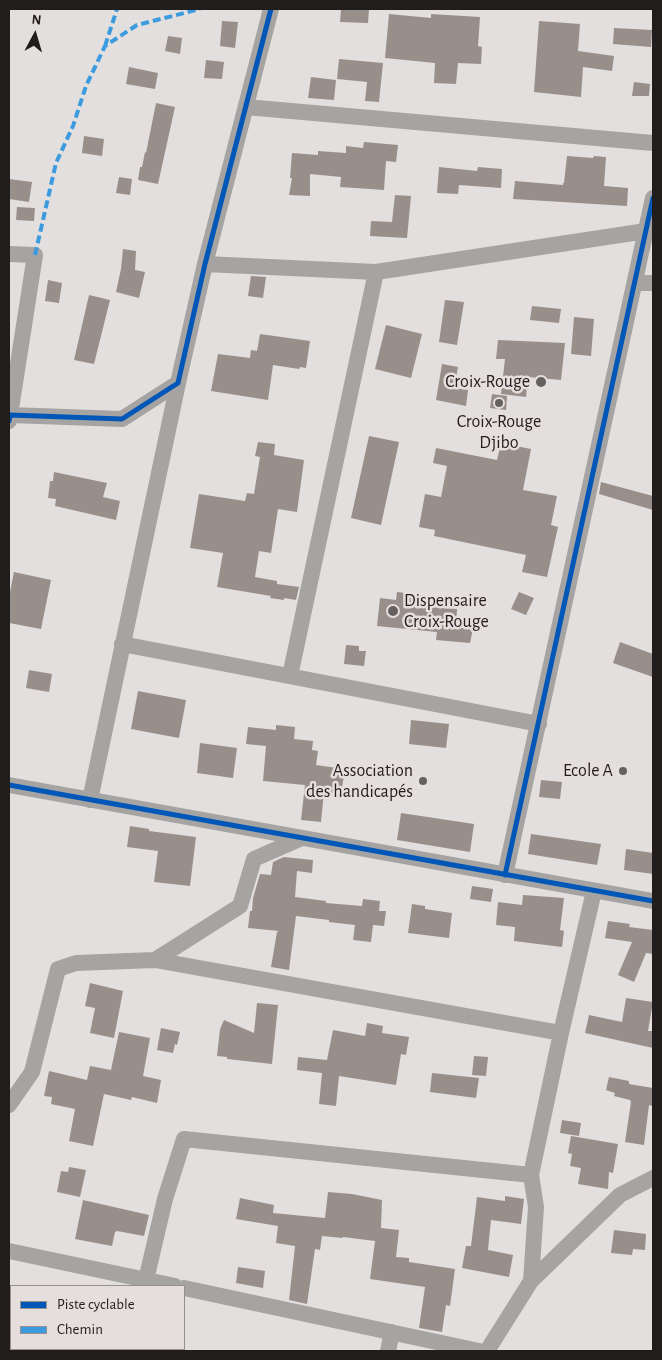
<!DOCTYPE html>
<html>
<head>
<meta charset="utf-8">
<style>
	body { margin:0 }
	#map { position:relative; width:662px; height:1360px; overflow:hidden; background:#e3dfde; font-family:"Alegreya Sans",sans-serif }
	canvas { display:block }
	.frame { position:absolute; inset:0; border:10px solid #201d1c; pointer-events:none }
	.legend { position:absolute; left:10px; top:1285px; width:175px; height:65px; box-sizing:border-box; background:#e5dedc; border:1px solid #96918f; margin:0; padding:6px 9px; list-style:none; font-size:15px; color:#201d1c }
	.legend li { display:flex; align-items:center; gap:10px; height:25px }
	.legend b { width:25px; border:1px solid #96918f }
	.north { position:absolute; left:10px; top:10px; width:50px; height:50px; -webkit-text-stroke:4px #e5dedc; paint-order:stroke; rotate:6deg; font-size:14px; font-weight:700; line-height:20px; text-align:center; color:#201d1c }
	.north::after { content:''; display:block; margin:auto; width:18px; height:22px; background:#201d1c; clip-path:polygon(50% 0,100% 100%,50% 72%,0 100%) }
</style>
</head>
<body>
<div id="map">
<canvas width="662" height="1360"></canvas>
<div class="frame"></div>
<ul class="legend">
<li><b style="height:6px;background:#0057b8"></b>Piste cyclable</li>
<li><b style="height:6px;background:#3c9bdf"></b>Chemin</li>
</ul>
<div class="north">N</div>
</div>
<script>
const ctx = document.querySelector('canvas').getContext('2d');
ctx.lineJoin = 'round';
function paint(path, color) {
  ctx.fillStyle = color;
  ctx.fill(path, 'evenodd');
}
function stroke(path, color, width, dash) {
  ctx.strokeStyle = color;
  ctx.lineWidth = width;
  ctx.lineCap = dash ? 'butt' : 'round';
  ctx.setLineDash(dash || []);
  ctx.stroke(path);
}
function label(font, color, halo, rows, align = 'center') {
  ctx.font = font + ' "Alegreya Sans",sans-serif';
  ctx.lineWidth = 5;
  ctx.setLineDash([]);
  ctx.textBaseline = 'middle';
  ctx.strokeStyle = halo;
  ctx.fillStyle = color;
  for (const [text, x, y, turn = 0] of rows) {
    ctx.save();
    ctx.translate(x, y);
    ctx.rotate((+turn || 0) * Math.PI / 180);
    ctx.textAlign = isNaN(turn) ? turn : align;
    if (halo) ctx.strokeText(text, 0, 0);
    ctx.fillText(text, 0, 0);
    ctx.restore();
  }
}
const building = new Path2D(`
	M341 9H369L368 23 340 22Z
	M389 14 431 18V14L480 17 478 46 482 47 481 64 458 63 456 84 434 83 435 63 385 58Z
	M222 21 238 22 235 48 220 46Z
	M539 21 580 24 578 51 614 56 612 71 583 67 581 97 534 92Z
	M614 28 652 30 651 47 613 44Z
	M168 36 182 38 180 54 165 51Z
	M339 59 383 63 379 102 365 101 367 82 337 79Z
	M206 60 224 62 222 79 204 78Z
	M129 67 158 73 155 89 126 84Z
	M311 77 336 80 334 100 308 98Z
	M634 82 650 84 649 96H632Z
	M156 103 175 107 158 184 138 180 140 167H142L145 152 146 153Z
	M84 136 104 139 102 156 82 153Z
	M364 142 398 145 396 162 386 161 384 190 340 187 341 177 310 174V196L289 195 292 178H290L292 153 318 155V151L346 153V146L363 148Z
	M567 156 593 158 594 156 606 157 604 186 628 188 627 206 513 199 515 181 563 185V183H564Z
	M439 167 477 171 478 167 502 169 501 188 459 185 458 194 437 193Z
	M119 177 132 179 130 195 116 193Z
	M9 179 32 182 29 202 9 199Z
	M395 195 411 196 407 238 370 236 371 221 392 222Z
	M17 207 35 208 34 221 16 220Z
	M123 249 136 251 135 270 145 272 139 298 116 292 121 269Z
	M251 276 266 277 263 298 248 296Z
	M48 280 62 283 59 303 45 301Z
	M89 295 110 300 94 364 74 360Z
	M445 300 464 302 457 345 439 342Z
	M532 306 561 309 559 323 530 320Z
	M574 317 594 319 591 356 571 354Z
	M386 325 422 334 411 378 375 369Z
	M260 334 310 341 306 368 300 367 299 369 273 365 268 400 211 391 218 354 250 358 251 350 257 351Z
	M498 340 565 343 561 380 528 377 526 397 501 394 505 359H496Z
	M442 364 458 367 454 388 468 390 466 406 436 400Z
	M492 394 507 396 506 410 490 408Z
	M369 436 399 442 381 525 351 518Z
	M258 442 275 444 274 455 304 460 297 512 278 509 271 553 259 551 255 577 277 581V584L299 587 296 600 284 598V600L270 598 271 596 217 587 223 553 190 548 199 494 245 501 247 493 254 494 260 457 255 456Z
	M501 443 531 449 523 490 557 496 551 525 558 527 547 577 522 572 526 555 434 536 435 530 419 527 425 494 441 497 447 466 433 463 436 448 497 460Z
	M54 472 107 483 103 497 120 501 116 520 55 506 56 499 48 498 50 481H53Z
	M601 482 653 496V510L599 494Z
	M14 572 51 580 41 629 9 623V597Z
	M397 592 416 594 415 602 428 604V607L457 609 456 627 473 629 470 643 436 640 437 632 377 626 380 598 396 600Z
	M519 592 534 598 526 615 511 609Z
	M620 642 653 654V677L613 663Z
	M346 645 359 646V651H366L364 666 344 664Z
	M29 670 52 674 49 692 26 688Z
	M138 691 186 700 179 738 131 729Z
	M411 720 449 724 446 748 409 744Z
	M276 725 295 727 294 739 313 741 312 750 318 751 316 765 345 769 341 794 324 792 321 822 301 820 305 785 263 781 266 746 246 744 248 727 276 730Z
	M200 743 237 748 233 778 197 773Z
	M541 780 562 782 560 799 539 797Z
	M401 813 474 824 470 852 397 840Z
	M130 826 149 829V831L196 837 190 886 154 882 158 851 127 847Z
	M531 834 601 844 597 865 528 854Z
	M626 849 653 853V874L624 870Z
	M284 857 313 860 312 873 297 871 295 897 326 901V903L362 906 363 899 380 901 379 911H386L384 926 373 925 371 942 353 940 355 925 329 922V920L296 916 289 970 271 967 277 932 279 931 248 928 250 911H252L253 898 260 874 271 875 273 862Z
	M472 886 493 889 491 902 470 899Z
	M523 895 564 898 560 930 564 931 562 947 514 941 515 927 496 925 498 902 522 905Z
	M412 904 425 906V909L452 913 449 938 408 933Z
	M608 921 630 924 629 927 653 930V954L646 953 634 982 618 975 632 942 605 938Z
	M90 983 123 991 114 1038 90 1033 95 1008 85 1006Z
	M626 998 653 1002 648 1031H653V1048L585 1033 589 1015 622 1022Z
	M257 1003 278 1005 272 1064 227 1059V1057L217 1056 220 1029 224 1020 254 1033Z
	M367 1023 383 1026 382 1033 409 1037 406 1055 401 1054 396 1085 339 1076 336 1106 319 1104 322 1073 297 1070 298 1057 327 1060 333 1030 365 1036Z
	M161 1028 180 1032 177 1045 175 1044 173 1053 157 1050Z
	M119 1032 150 1038 143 1076 161 1080 157 1103 132 1097 131 1100 104 1094 93 1146 69 1141 75 1109 51 1104 52 1097 44 1096 49 1071 87 1080 90 1066 111 1070Z
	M474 1056 488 1057 486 1076 472 1075Z
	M432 1073 479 1078 476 1098 430 1092Z
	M609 1077 629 1081V1084L653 1088V1106L649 1105 644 1145 625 1142 631 1102 630 1100 614 1096 615 1093 606 1090Z
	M562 1120 581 1123 579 1136 560 1133Z
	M571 1136 618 1144 613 1173 609 1172 608 1189 578 1184 581 1168 570 1166 572 1154 568 1153Z
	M69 1167 86 1170 80 1197 57 1192 61 1171 68 1172Z
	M328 1192 352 1194 382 1200 381 1228 399 1230 396 1257 409 1258V1262L455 1269 450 1306 446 1305 442 1332 419 1328 425 1287 370 1279 375 1241 343 1237 342 1238 322 1236 320 1250 315 1249 307 1304 289 1300 295 1246 276 1243 278 1226 236 1219 240 1198 274 1205 273 1213 325 1218Z
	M505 1196 524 1199 521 1224 491 1220 488 1250 513 1255 509 1277 462 1268 466 1246H471L477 1197 505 1201Z
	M83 1200 149 1215 144 1236 117 1231 115 1232 112 1246 75 1239Z
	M614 1230 646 1234 645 1250 633 1249 632 1255 611 1253Z
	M238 1267 265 1271 263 1288 236 1283Z`);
const minor = new Path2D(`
	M246 107 653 143
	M9 254 35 255 10 415
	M205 264 376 272 646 231
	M635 283H653
	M9 421 10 415 122 419 178 383 205 264 271 9
	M122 644 539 724
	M290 676 376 272
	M9 785 653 901
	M90 800 178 383
	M505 875 653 198
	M155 960 561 1033
	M9 1105 32 1072 58 969 76 963 155 960 240 906 254 859 302 838
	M9 1251 175 1286
	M146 1280 165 1199 184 1139 531 1175
	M531 1281 620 1195 653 1178
	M184 1288 479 1351
	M388 1351 392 1332
	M487 1351 531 1281 536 1207 531 1175 561 1033 594 891`);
const quiet = new Path2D(`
	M105 46 117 9
	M35 255 56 163 73 126 86 86 105 46 137 25 200 9`);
const cycleway = new Path2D(`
	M9 421 10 415 122 419 178 383 205 264 271 9
	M9 785 653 901
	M505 875 653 198`);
const markers = [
	[541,382,6,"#646160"],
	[499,403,5,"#646160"],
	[393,611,6,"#646160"],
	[623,771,5,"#646160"],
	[423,781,5,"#646160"]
];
const poiNames = [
	["Croix-Rouge",530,382],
	["Croix-Rouge",499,422,"center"],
	["Djibo",499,443,"center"],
	["Dispensaire",404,601,"left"],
	["Croix-Rouge",404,622,"left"],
	["Association",413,771],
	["des handicapés",413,792],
	["Ecole A",613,771]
];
paint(building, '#998f8a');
stroke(minor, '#a5a4a3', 16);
stroke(quiet, '#3c9bdf', 4, [8, 4]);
stroke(cycleway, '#0057b8', 5);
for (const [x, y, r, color] of markers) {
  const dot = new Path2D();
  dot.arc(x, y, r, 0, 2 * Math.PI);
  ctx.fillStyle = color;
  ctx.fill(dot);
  stroke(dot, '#e5dedc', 2);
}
label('18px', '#201d1c', '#e5dedc', poiNames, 'right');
</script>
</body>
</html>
